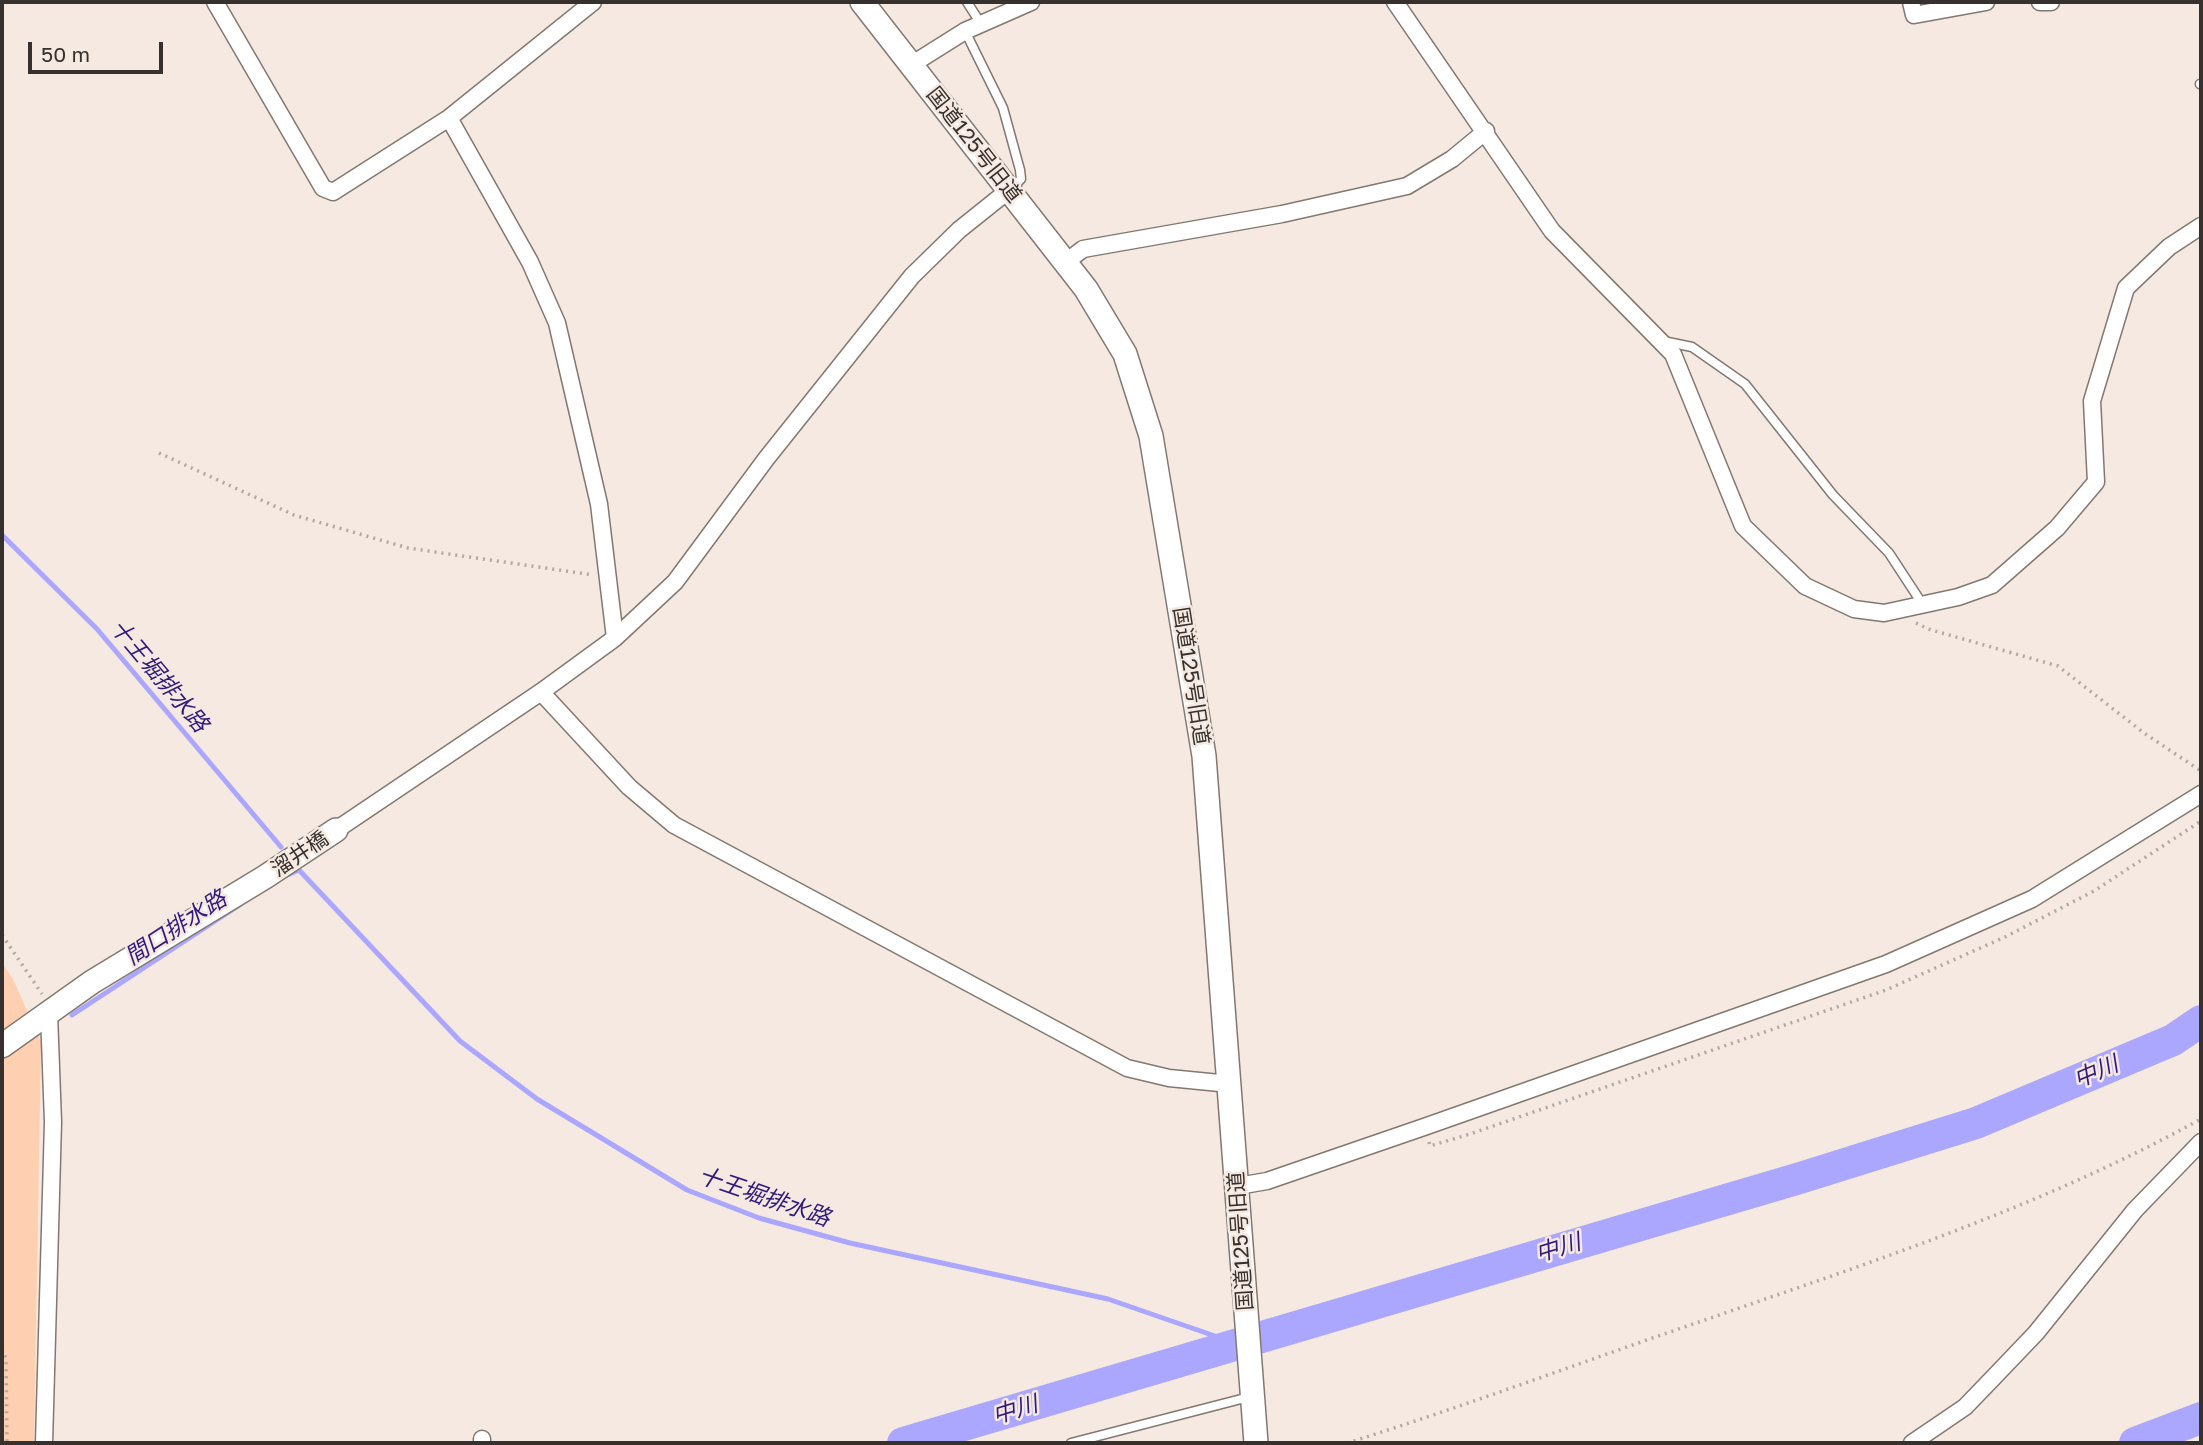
<!DOCTYPE html>
<html>
<head>
<meta charset="utf-8">
<style>
	body { margin:0 }
	#map { position:relative; width:2203px; height:1445px; overflow:hidden; background:#f5e9e1; font-family:"Golos Text",sans-serif }
	canvas { display:block }
	.frame { position:absolute; inset:0; border:4px solid #36312e; pointer-events:none }
	.scale { position:absolute; left:28px; top:42px; width:135px; height:32px; box-sizing:border-box; border:4px solid #36312e; border-top:0; padding-left:9px; font-size:21px; line-height:24px; white-space:nowrap; color:#36312e; -webkit-text-stroke:5px #f5e9e1; paint-order:stroke }
</style>
</head>
<body>
<div id="map">
<canvas width="2203" height="1445"></canvas>
<div class="frame"></div>
<div class="scale">50 m</div>
</div>
<script>
const ctx = document.querySelector('canvas').getContext('2d');
ctx.lineJoin = 'round';
function paint(path, color) {
  ctx.fillStyle = color;
  ctx.fill(path, 'evenodd');
}
function stroke(path, color, width, dash) {
  ctx.strokeStyle = color;
  ctx.lineWidth = width;
  ctx.lineCap = dash ? 'butt' : 'round';
  ctx.setLineDash(dash || []);
  ctx.stroke(path);
}
function label(font, color, halo, rows, align = 'center') {
  ctx.font = font + ' "Golos Text","Noto Sans JP",sans-serif';
  ctx.lineWidth = 5;
  ctx.setLineDash([]);
  ctx.textBaseline = 'middle';
  ctx.strokeStyle = halo;
  ctx.fillStyle = color;
  for (const [text, x, y, turn = 0] of rows) {
    ctx.save();
    ctx.translate(x, y);
    ctx.rotate((+turn || 0) * Math.PI / 180);
    ctx.textAlign = isNaN(turn) ? turn : align;
    if (halo) ctx.strokeText(text, 0, 0);
    ctx.fillText(text, 0, 0);
    ctx.restore();
  }
}
const green = new Path2D(`
	M2 963 13 979 41 1042 34 1443H2Z`);
const stream = new Path2D(`
	M2 535 97 629 281 847
	M285 876 299 870 460 1041 537 1099 687 1190 759 1218 850 1243 1108 1299 1238 1344
	M72 1015 241 904
	M2170 1443 2201 1431`);
const river = new Path2D(`
	M903 1443 1800 1178 1976 1123 2173 1040 2201 1021
	M2135 1443 2201 1418`);
const path = new Path2D(`
	M159 453 294 515 408 548 593 575
	M1916 623 1928 629 2058 666 2144 733 2201 771
	M2 935 42 994
	M1429 1142 1430 1146 1470 1134 1886 990 2005 937 2094 891 2201 821
	M2 1349 6 1359 7 1443
	M1347 1443C1466 1406 1584 1361 1702 1321 1874 1261 2041 1207 2201 1119`);
const lane = new Path2D(`
	M967 2 981 24
	M965 31 1003 108 1020 170 1021 179 1012 188
	M2200 84H2201
	M1663 341 1692 347 1745 384 1833 495 1889 553 1923 605
	M1071 1443 1249 1397`);
const street = new Path2D(`
	M215 2 323 188 333 192 449 118 593 2
	M1395 2 1552 231 1673 354 1743 526 1805 586 1854 609 1884 613 1958 597 1992 585 2057 528 2096 482 2092 401 2126 288 2169 247 2201 226
	M1911 2 1914 15 1986 2
	M2040 2H2051
	M911 65 965 31 1031 2
	M449 118 530 262 557 323 599 504 615 638
	M1066 262 1083 249 1282 214 1407 186 1452 159 1486 131
	M541 692 629 787 674 825 1127 1068 1169 1078 1230 1084
	M336 830 541 692 615 638 675 582 766 459 912 276 959 230 1009 190
	M1238 1186 1267 1181 1424 1127 1886 964 2032 899 2201 794
	M44 1443 53 1122 49 1014
	M482 1443V1439
	M1912 1443 1965 1407 1993 1378 2036 1333 2135 1210 2201 1142`);
const secondary = new Path2D(`
	M862 2 1086 289 1125 354 1151 436 1204 756 1256 1443
	M2 1046 92 982 265 877 336 830`);
const streetNames = [
	["国道125号旧道",974,145,52],
	["国道125号旧道",1191,676,81],
	["溜井橋",300,854,-34],
	["国道125号旧道",1241,1241,-94]
];
const waterNames = [
	["十王堀排水路",159,676,50],
	["間口排水路",176,928,-33],
	["中川",2096,1072,-23],
	["十王堀排水路",764,1197,19],
	["中川",1558,1248,-17],
	["中川",1015,1410,-17]
];
paint(green, '#fecfb1');
stroke(stream, '#aba7fe', 5);
stroke(river, '#aba7fe', 32);
stroke(lane, '#837871', 11);
stroke(street, '#837871', 19);
stroke(secondary, '#837871', 26);
stroke(path, '#b1a8a2', 3.5, [2, 5]);
stroke(lane, '#fff', 8);
stroke(street, '#fff', 16);
stroke(secondary, '#fff', 23);
label('21px', '#36312e', '#f5e9e1', streetNames);
label('italic 23px', '#321a7d', '#f5e9e1', waterNames);
</script>
</body>
</html>
